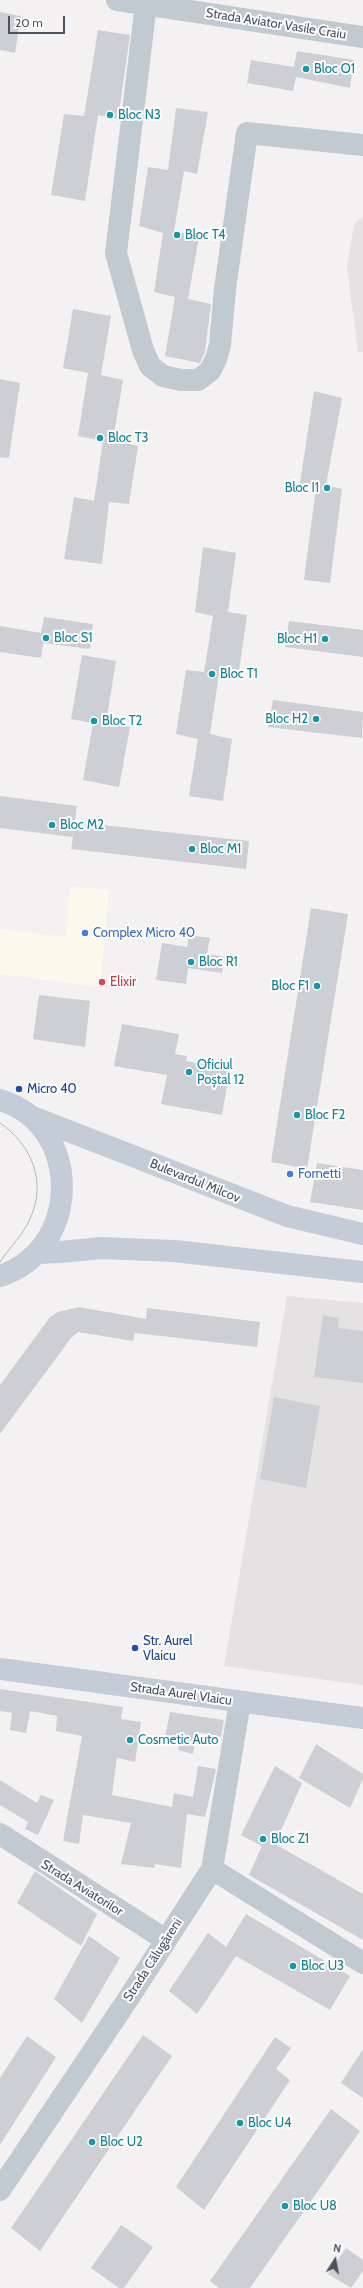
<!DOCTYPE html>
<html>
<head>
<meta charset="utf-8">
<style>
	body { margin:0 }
	#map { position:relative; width:363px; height:2288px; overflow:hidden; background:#f3f1f1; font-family:Cabin,sans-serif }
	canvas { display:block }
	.north { position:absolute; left:315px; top:2240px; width:40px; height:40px; -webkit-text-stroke:3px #fff; paint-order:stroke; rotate:11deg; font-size:11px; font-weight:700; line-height:16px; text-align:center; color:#49525d }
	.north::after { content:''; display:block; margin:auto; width:14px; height:18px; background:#49525d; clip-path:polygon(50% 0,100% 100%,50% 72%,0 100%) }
	.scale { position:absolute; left:8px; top:16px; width:57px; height:18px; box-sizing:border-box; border:2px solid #49525d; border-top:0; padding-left:5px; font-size:12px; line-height:14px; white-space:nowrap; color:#49525d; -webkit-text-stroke:3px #fff; paint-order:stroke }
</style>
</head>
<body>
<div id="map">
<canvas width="363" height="2288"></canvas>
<div class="north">N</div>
<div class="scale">20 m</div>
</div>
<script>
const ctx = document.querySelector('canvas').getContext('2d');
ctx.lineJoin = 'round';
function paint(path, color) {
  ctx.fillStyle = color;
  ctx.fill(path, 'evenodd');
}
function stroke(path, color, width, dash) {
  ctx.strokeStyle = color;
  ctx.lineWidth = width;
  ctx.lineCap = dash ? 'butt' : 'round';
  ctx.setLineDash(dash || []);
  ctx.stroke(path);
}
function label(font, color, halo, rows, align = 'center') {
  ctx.font = font + ' Cabin,sans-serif';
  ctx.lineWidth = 4;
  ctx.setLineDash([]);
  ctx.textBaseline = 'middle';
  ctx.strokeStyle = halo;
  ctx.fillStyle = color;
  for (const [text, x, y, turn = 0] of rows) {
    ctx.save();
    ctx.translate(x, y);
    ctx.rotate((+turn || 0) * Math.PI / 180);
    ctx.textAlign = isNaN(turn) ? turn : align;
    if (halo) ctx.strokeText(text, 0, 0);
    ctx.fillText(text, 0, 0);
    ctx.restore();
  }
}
const commercial = new Path2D(`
	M70 886 109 890 100 987 0 974V929L66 937Z`);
const education = new Path2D(`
	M363 216V352H358L347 266 354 225Z
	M287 1296 363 1303V1685L224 1666Z`);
const building = new Path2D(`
	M0 12 21 16 15 53 0 50Z
	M98 30 130 35 118 119 98 115 85 201 51 195 64 114 84 116Z
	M297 51 354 60 350 88 296 77 293 91 247 83 251 60 294 67Z
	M176 108 208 112 197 174 184 171 174 231 199 237 188 299 211 304 205 352 200 363 165 356 175 297 154 292 163 233 139 226 148 167 168 170Z
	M73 309 111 316 101 375 123 380 113 440 138 446 129 504 109 502 102 564 64 559 74 497 94 501 103 441 78 436 88 373 63 368Z
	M0 379 20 383 9 458 0 457Z
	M314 391 342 398 326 485 342 489 330 583 304 580 316 487 300 483Z
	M203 547 236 553 228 612 247 615 238 678 219 675 210 734 232 739 223 801 189 796 198 739 176 734 186 670 204 672 213 616 195 612Z
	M44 617 93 624 90 649 43 643 41 658 0 652V626L41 633Z
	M289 621 363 630V657L285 647Z
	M82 655 116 661 106 723 130 727 119 787 83 780 93 723 71 719Z
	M273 700 363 712 362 738 268 727Z
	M0 796 77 806 75 822 249 841 246 869 71 849 73 837 0 828Z
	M311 908 348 914 307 1169 271 1162Z
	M189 935 210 938 207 954 225 957 222 973 188 968 186 984 156 980 162 943 187 947Z
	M39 995 90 1001 85 1047 33 1039Z
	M122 1024 179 1034 175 1054 187 1056 186 1061 230 1069 222 1115 161 1104 167 1075 114 1066Z
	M317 1163 363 1170V1210L310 1202Z
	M79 1307 146 1319 147 1308 260 1322 257 1347 135 1333 133 1341 78 1332 71 1338 0 1434V1385L50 1317 58 1312Z
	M323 1315 339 1318 338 1328 363 1331V1383L314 1377Z
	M274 1397 320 1406 306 1488 260 1479Z
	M0 1689 123 1707 121 1719 141 1722 135 1762 117 1758 112 1795 172 1807 174 1793 193 1797 198 1766 216 1769 205 1817 187 1814 181 1868 155 1864 154 1868 121 1864 131 1823 83 1815 79 1844 63 1841 82 1736 56 1731 57 1716 30 1711 26 1733 10 1730 12 1713 0 1711Z
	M170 1712 224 1720 221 1737 197 1732 193 1754 178 1750 180 1740 165 1737Z
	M316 1744 363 1774V1779L350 1808 299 1778Z
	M275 1766 302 1783 275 1844 363 1894V1940L249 1875 262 1846 241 1835Z
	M0 1780 37 1803 41 1795 54 1800 38 1835 25 1829 28 1822 0 1805Z
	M35 1871 97 1914 81 1946 17 1903Z
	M246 1914 350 1976 330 2010 236 1956 197 2014 169 1991 208 1933 226 1947Z
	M89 1936 120 1958 82 2023 54 1999Z
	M143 2035 172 2056 40 2251 11 2228Z
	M27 2036 56 2057 0 2145V2078Z
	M275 2037 291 2048 276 2069 290 2080 204 2210 176 2187Z
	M363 2049V2098L341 2083Z
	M331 2109 360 2131 250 2288H219L210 2281Z
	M121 2225 153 2247 124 2288H119L91 2268Z
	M346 2248 363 2260V2271L351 2288 328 2274Z`);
const street = new Path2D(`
	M117 0 363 37
	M146 4 116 253 143 350 150 366 163 376 181 380H198L210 371 216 359 220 345 225 289 247 133 363 145
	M0 1834 166 1940
	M212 1869 363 1963
	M0 2190 130 1996 212 1869 240 1702`);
const secondary = new Path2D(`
	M0 1100C83 1125 82 1249 0 1276
	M30 1116 287 1216 363 1234
	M37 1253 61 1252 101 1248 174 1251 363 1272
	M0 1669 363 1718`);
const tram = new Path2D(`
	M0 1123C32 1145 47 1182 30 1219 23 1235 9 1248 0 1262`);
const markers = [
	[306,69,4,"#0f9aa8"],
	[110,115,4,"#0f9aa8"],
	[177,235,4,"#0f9aa8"],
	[100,438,4,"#0f9aa8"],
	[327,488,4,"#0f9aa8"],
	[46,638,4,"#0f9aa8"],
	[325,639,4,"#0f9aa8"],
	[212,674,4,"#0f9aa8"],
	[316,719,4,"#0f9aa8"],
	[94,721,4,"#0f9aa8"],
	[52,825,4,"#0f9aa8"],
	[192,849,4,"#0f9aa8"],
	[85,933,4,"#3f7fe0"],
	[191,962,4,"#0f9aa8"],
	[102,982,4,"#e0444e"],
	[317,986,4,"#0f9aa8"],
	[189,1072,4,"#0f9aa8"],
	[19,1089,4,"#1a4fb4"],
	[297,1115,4,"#0f9aa8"],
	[290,1174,4,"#3f7fe0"],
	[135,1648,4,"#1a4fb4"],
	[130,1740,4,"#0f9aa8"],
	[263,1839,4,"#0f9aa8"],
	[293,1966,4,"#0f9aa8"],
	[240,2123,4,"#0f9aa8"],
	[92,2142,4,"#0f9aa8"],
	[285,2206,4,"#0f9aa8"]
];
const streetNames = [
	["Strada Aviator Vasile Craiu",276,24,9],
	["Bulevardul Milcov",195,1181,22],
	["Strada Aurel Vlaicu",181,1694,8],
	["Strada Aviatorilor",82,1888,32],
	["Strada Călugăreni",153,1960,-57]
];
const cultureNames = [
	["Bloc O1",314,69],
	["Bloc N3",118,115],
	["Bloc T4",185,235],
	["Bloc T3",108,438],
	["Bloc I1",319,488,"right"],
	["Bloc S1",54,638],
	["Bloc H1",317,639,"right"],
	["Bloc T1",220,674],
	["Bloc H2",308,719,"right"],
	["Bloc T2",102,721],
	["Bloc M2",60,825],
	["Bloc M1",200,849],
	["Bloc R1",199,962],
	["Bloc F1",309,986,"right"],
	["Oficiul",197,1065],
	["Poștal 12",197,1080],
	["Bloc F2",305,1115],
	["Cosmetic Auto",138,1740],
	["Bloc Z1",271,1839],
	["Bloc U3",301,1966],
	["Bloc U4",248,2123],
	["Bloc U2",100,2142],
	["Bloc U8",293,2206]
];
const shopNames = [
	["Complex Micro 40",93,933],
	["Fornetti",298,1174]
];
const healthNames = [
	["Elixir",110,982]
];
const transitNames = [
	["Micro 40",27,1089],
	["Str. Aurel",143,1641],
	["Vlaicu",143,1656]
];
paint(commercial, '#fbf8ec');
paint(education, '#e4e2e2');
paint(building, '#cecfd5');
stroke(street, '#c2cad1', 22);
stroke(secondary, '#c4ccd8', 22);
stroke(tram, '#b3b5ba', 1);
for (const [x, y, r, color] of markers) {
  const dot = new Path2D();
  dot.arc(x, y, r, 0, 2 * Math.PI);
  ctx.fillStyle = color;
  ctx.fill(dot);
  stroke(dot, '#fff', 1.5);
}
label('13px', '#49525d', '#fff', streetNames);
label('13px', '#0d838f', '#fff', cultureNames, 'left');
label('13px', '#366cbe', '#fff', shopNames, 'left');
label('13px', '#be3a42', '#fff', healthNames, 'left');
label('13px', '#164399', '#fff', transitNames, 'left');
</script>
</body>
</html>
